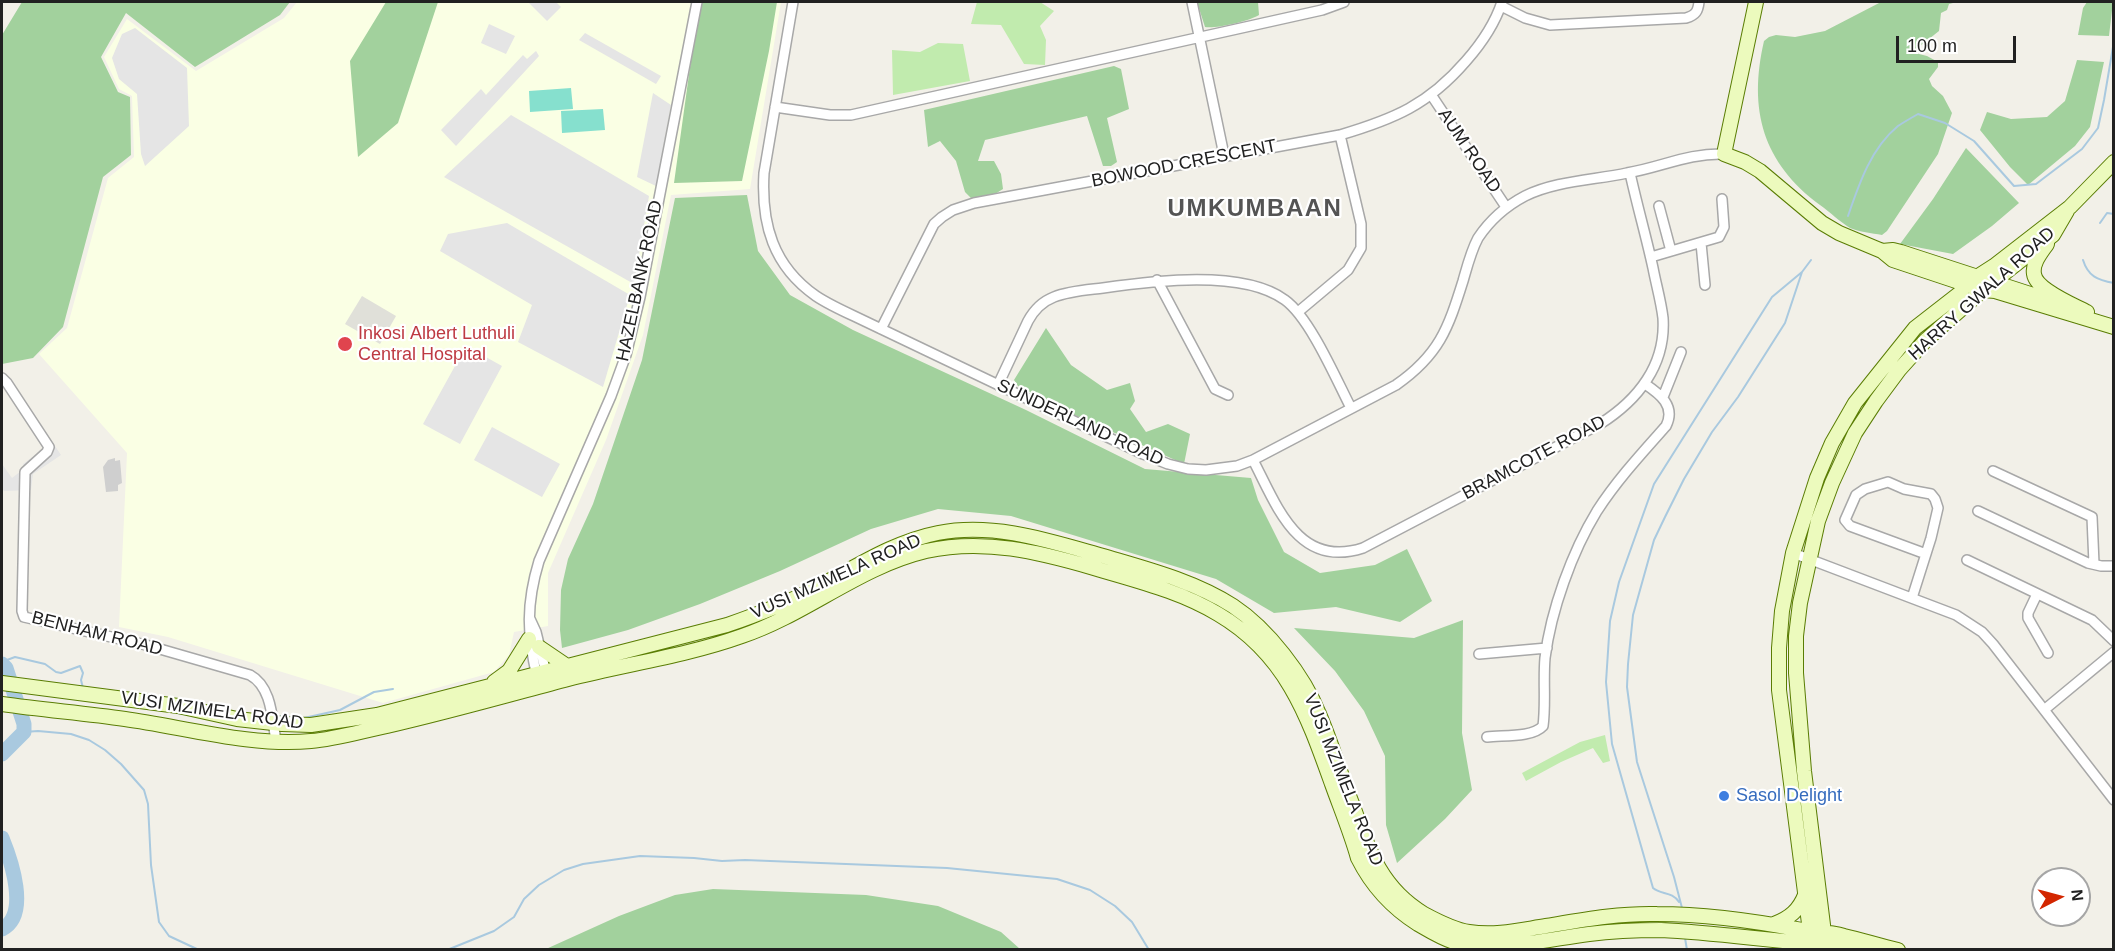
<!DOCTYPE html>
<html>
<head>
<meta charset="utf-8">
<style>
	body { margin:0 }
	#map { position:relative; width:2115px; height:951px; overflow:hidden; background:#f2f0e8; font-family:Helvetica,sans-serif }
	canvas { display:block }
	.frame { position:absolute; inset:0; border:3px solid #212121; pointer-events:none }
	.north { position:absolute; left:2031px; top:867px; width:60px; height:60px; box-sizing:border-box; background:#fff; border:2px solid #a6a6a6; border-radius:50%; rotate:84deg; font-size:16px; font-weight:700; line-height:24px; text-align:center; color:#212121 }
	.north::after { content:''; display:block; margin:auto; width:21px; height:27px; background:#d32600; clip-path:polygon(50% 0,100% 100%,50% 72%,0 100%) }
	.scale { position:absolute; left:1896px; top:36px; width:120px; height:27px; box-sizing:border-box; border:3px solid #212121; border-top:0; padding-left:8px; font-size:18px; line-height:21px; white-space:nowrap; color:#212121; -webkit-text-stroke:4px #fff; paint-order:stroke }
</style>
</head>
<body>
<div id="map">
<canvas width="2115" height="951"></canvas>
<div class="frame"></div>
<div class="north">N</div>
<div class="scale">100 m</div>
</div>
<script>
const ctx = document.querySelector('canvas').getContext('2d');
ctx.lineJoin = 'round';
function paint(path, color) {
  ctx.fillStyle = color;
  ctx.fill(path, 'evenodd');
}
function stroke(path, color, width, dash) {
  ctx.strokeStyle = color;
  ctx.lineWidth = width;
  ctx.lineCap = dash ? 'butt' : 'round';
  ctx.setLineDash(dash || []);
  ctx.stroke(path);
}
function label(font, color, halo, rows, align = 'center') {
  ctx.font = font + ' Helvetica,sans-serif';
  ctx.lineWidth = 4.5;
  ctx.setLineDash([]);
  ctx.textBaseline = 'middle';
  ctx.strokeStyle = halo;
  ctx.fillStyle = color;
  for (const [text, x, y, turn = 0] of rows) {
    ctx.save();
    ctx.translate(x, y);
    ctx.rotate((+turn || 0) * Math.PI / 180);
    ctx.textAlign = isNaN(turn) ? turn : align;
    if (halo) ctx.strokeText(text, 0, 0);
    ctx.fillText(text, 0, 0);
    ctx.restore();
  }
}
const education = new Path2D(`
	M297 2H781L750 189 671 195 643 335 606 440 548 573V626L514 632 509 655 494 672 383 703 168 637 119 627 127 453 39 354 67 328 108 178 134 157 132 96 119 89 104 57 127 19 196 71 284 18Z`);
const religious = new Path2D(`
	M115 458V461L120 460 122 483 118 485V491L106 492 103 467 108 460Z`);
const airport = new Path2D(`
	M362 296 396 316 380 344 345 324Z`);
const grass = new Path2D(`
	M977 2H1040L1054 11 1040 26 1046 40 1045 65 1024 64 1001 25 971 24Z
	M938 43 963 44 970 81 893 95 892 50 920 52Z
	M1605 735 1610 761 1603 763 1593 748 1561 762 1526 781 1522 773 1580 742Z`);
const forest = new Path2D(`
	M22 2H290L280 15 195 67 126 13 101 57 118 92 130 97 131 155 103 177 63 327 33 358 2 364V35Z
	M386 2H438L398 123 358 157 350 61Z
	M699 2H777L769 51 742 181 674 183Z
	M1197 2H1258L1259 15C1250 21 1215 29 1205 27Z
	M1881 2H1957L1949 4 1947 10 1941 13 1939 31 1915 50V53L1927 56 1938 62V67L1929 79 1932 86 1943 96 1952 113 1938 154 1887 231 1882 235C1872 233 1859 232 1850 228 1840 222 1830 212 1820 205 1763 163 1748 110 1764 41L1769 37 1776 35 1795 37 1825 31Z
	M2087 2H2113L2109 36 2078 35 2083 8Z
	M2077 60 2104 62 2090 127 2075 146 2028 185 2010 167 1980 130 1987 112 2011 119 2047 117 2065 101Z
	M1114 66 1121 69 1129 109 1107 118 1117 162 1111 166H1103L1087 116 985 140 978 161H994L1001 174 1003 189 995 194 971 198 965 192 956 161 940 141 928 147 924 110Z
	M1966 148 2019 203 1992 226 1953 254 1900 244 1933 199Z
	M747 195 758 251 790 295 853 330 1026 410 1145 469 1251 478 1258 500 1284 552 1320 573 1375 565 1407 549 1432 601 1400 622 1336 607 1274 613 1216 579 1011 516 938 509 871 529 780 571 700 604 628 630 562 648 560 630 561 590 568 559 593 504 642 360 675 198Z
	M1046 328 1071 365 1107 390 1130 383 1135 401 1130 409 1146 432 1168 424 1190 434 1184 464 1068 412 1018 386 1014 380Z
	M1463 620 1462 733 1472 790 1445 819 1397 863 1386 825 1385 756 1364 711 1335 671 1294 628 1414 638Z
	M713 889 866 895 938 906 1001 932 1020 949H546L619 916 675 895Z`);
const pitch = new Path2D(`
	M571 88 573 109 530 112 529 91Z
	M603 109 605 130 562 133 561 111Z`);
const parking = new Path2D(`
	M528 2H556L561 7 547 21Z
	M489 24 515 36 506 54 481 43Z
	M135 28 187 68 189 126 145 166 141 154 137 94 119 79 112 58 122 34Z
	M585 33 661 76 656 84 579 40Z
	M536 51 539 56 456 146 441 130 481 89 486 95 523 55 527 59Z
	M653 93 671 105 656 186 637 177Z
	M511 115 649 196 634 284 444 177Z
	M507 223 630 295 603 387 518 342 532 305 440 251 448 234Z
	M466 346 502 366 460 444 423 424Z
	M39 422 61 455 33 474 31 490 4 491 2 488V464L12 478 25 468 23 464 46 447 32 426Z
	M492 427 560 464 542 497 474 460Z`);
const stream = new Path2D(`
	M1848 216C1859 184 1871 148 1898 126 1904 122 1911 118 1918 114L1945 123 1974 141 2014 186 2036 184 2082 149 2098 128 2104 100 2114 41
	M2100 223 2107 213 2114 214
	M2083 260C2088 276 2097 280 2114 283
	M4 666 7 660 15 657 45 664 56 672 61 673 80 666 83 673 81 680 83 688
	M177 713 189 715
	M280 716 304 718 340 710 374 692 393 689
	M24 732 38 731 71 734 89 740 105 750 121 764 144 790 148 804 151 865 159 922 169 936 199 950
	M1679 902C1672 891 1661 895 1653 888L1612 744 1606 682 1610 621 1619 582 1654 484 1772 297 1802 272
	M1682 908 1674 877 1637 762 1627 687 1628 664 1633 615 1654 540 1665 517 1684 479 1712 432 1738 397 1785 323 1802 272 1811 260
	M1685 938 1687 950
	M447 950 494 931 514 917 524 899 539 885 564 870 583 864 640 856 694 858 722 861 745 860 947 868 1057 879 1090 890 1115 906 1132 922 1149 950`);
const river = new Path2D(`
	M2 664 6 668 24 724V732L2 754
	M2 838C11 860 30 915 2 929`);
const street = new Path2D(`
	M793 2 764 173C761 224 773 266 816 296 828 304 841 310 854 316L1143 454 1168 464 1188 469 1206 470 1237 466 1253 460 1396 385C1439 355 1448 329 1463 281 1467 267 1471 251 1478 238 1490 220 1506 206 1525 196 1555 181 1594 180 1627 173 1662 167 1688 153 1724 154
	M1192 2 1224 155
	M1501 6 1525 18 1550 25 1686 18C1696 15 1698 11 1699 2
	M1432 96 1506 207
	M775 107 830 115H851L1322 10 1344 2
	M1659 206 1671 251
	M1701 243 1705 285
	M1651 257 1719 237 1724 227 1722 199
	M1157 280 1215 389 1228 395
	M1298 312 1348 270 1361 248V224L1340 135
	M881 329 934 224 942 217 953 210 974 203 1340 135C1394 119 1428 105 1466 61 1481 44 1495 23 1502 2
	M2 378 7 383 49 447 47 452 25 472 22 611 24 617 146 645 250 675C272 687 272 719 276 741
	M998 385 1028 321C1034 310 1041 302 1054 297 1069 291 1087 290 1103 288 1152 281 1243 269 1285 300 1310 318 1336 379 1351 408
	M1663 397 1681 352
	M1253 460C1277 506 1298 569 1363 548L1600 424C1638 400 1666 365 1663 318 1661 301 1656 284 1653 268 1646 236 1637 205 1630 173
	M1993 471 2092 517 2094 564
	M1978 511 2088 563 2101 566H2114
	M1793 553 1956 615 1982 632 1993 644 2114 800
	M1967 560 2092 620 2114 641
	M2037 594 2028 613V618L2048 653
	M1912 598 1931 538 1938 508 1935 499 1931 494 1904 489 1888 482 1865 489 1856 495 1845 520 1850 526 1926 554
	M530 619 536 632 547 677
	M1479 654 1547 648
	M537 677C527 634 526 604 539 561L611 396 626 355 640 297 697 2
	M2044 710 2114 652
	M1487 737C1503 735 1532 738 1543 726 1546 704 1543 680 1545 658 1551 610 1572 552 1597 511 1617 480 1642 453 1666 426 1676 406 1660 394 1645 384`);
const secondary = new Path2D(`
	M1756 2 1724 154 1745 162 1760 171 1822 223 1839 233 1882 251 1893 260 1983 290 1995 291 2114 327
	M2047 244C2041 253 2032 263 2034 274 2036 290 2074 305 2087 312
	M1882 251 1893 250 1901 252 2064 305
	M539 647 567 666
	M494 682 509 671 529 639
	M2 683 178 706 237 719 282 724 311 725 377 715 727 625C756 615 785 604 812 590 853 569 892 542 938 533 994 522 1050 541 1103 556 1147 569 1194 581 1233 606 1268 629 1304 676 1319 714 1332 744 1341 776 1353 806 1369 851 1381 888 1424 914 1437 921 1455 930 1469 932 1496 936 1520 930 1546 926 1582 920 1619 913 1657 914 1705 914 1755 921 1802 930 1816 932 1830 932 1844 936 1862 940 1880 946 1898 950
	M2 704C43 710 84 713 125 719 183 727 253 747 311 741 336 739 362 731 387 726 448 712 508 695 568 679 626 664 686 656 742 636 807 614 859 567 926 551 984 538 1039 552 1094 568 1137 581 1180 591 1218 614 1286 654 1307 714 1332 784 1341 809 1351 833 1358 858 1372 886 1391 907 1418 924 1430 931 1441 938 1454 942 1461 945 1469 944 1477 945 1515 948 1551 939 1589 934 1612 931 1638 930 1661 930 1728 933 1794 945 1860 946
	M1774 924C1790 918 1799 910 1805 895
	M1811 939 1779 690V648L1782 611 1793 553 1817 478 1832 443 1855 403 1915 328 1960 293 1966 284 1994 266 2070 207 2114 162
	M1825 941 1804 771 1796 673V636L1800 603 1818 521 1832 483 1855 433 1876 401 1899 370 1926 340 1983 290 2053 235 2067 211`);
const markers = [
	[345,344,8,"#e0444e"],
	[1724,796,6,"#3f7fe0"]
];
const streetNames = [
	["AUM ROAD",1469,151,56],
	["BOWOOD CRESCENT",1184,164,-11],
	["HAZELBANK ROAD",640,281,-78],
	["HARRY GWALA ROAD",1982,294,-42],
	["SUNDERLAND ROAD",1080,423,25],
	["BRAMCOTE ROAD",1534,458,-28],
	["VUSI MZIMELA ROAD",836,577,-24],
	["BENHAM ROAD",97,634,14],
	["VUSI MZIMELA ROAD",212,711,8],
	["VUSI MZIMELA ROAD",1343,780,68]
];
const healthNames = [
	["Inkosi Albert Luthuli",358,334],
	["Central Hospital",358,355]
];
const shopNames = [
	["Sasol Delight",1736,796]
];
const districtNames = [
	["UMKUMBAAN",1255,209]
];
paint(education, '#faffe4');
paint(religious, '#cfcfcf');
paint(airport, '#e0e0d9');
paint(grass, '#c1ebae');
paint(forest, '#a2d19d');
paint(pitch, '#86e0ce');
paint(parking, '#e5e5e5');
stroke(stream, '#a9c9df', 2);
stroke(river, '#a9c9df', 15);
stroke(street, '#a8a8a8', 12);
stroke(secondary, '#5a7d04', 16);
stroke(street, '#fff', 9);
stroke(secondary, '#ecfabd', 14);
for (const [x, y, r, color] of markers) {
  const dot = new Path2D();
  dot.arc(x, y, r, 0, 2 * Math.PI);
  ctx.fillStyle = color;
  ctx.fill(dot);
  stroke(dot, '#fff', 2);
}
label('18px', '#212121', '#fff', streetNames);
label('18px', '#be3a42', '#fff', healthNames, 'left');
label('18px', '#366cbe', '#fff', shopNames, 'left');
ctx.letterSpacing = '1.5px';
label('bold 24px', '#545454', '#fff', districtNames);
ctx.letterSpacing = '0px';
</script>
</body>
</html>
